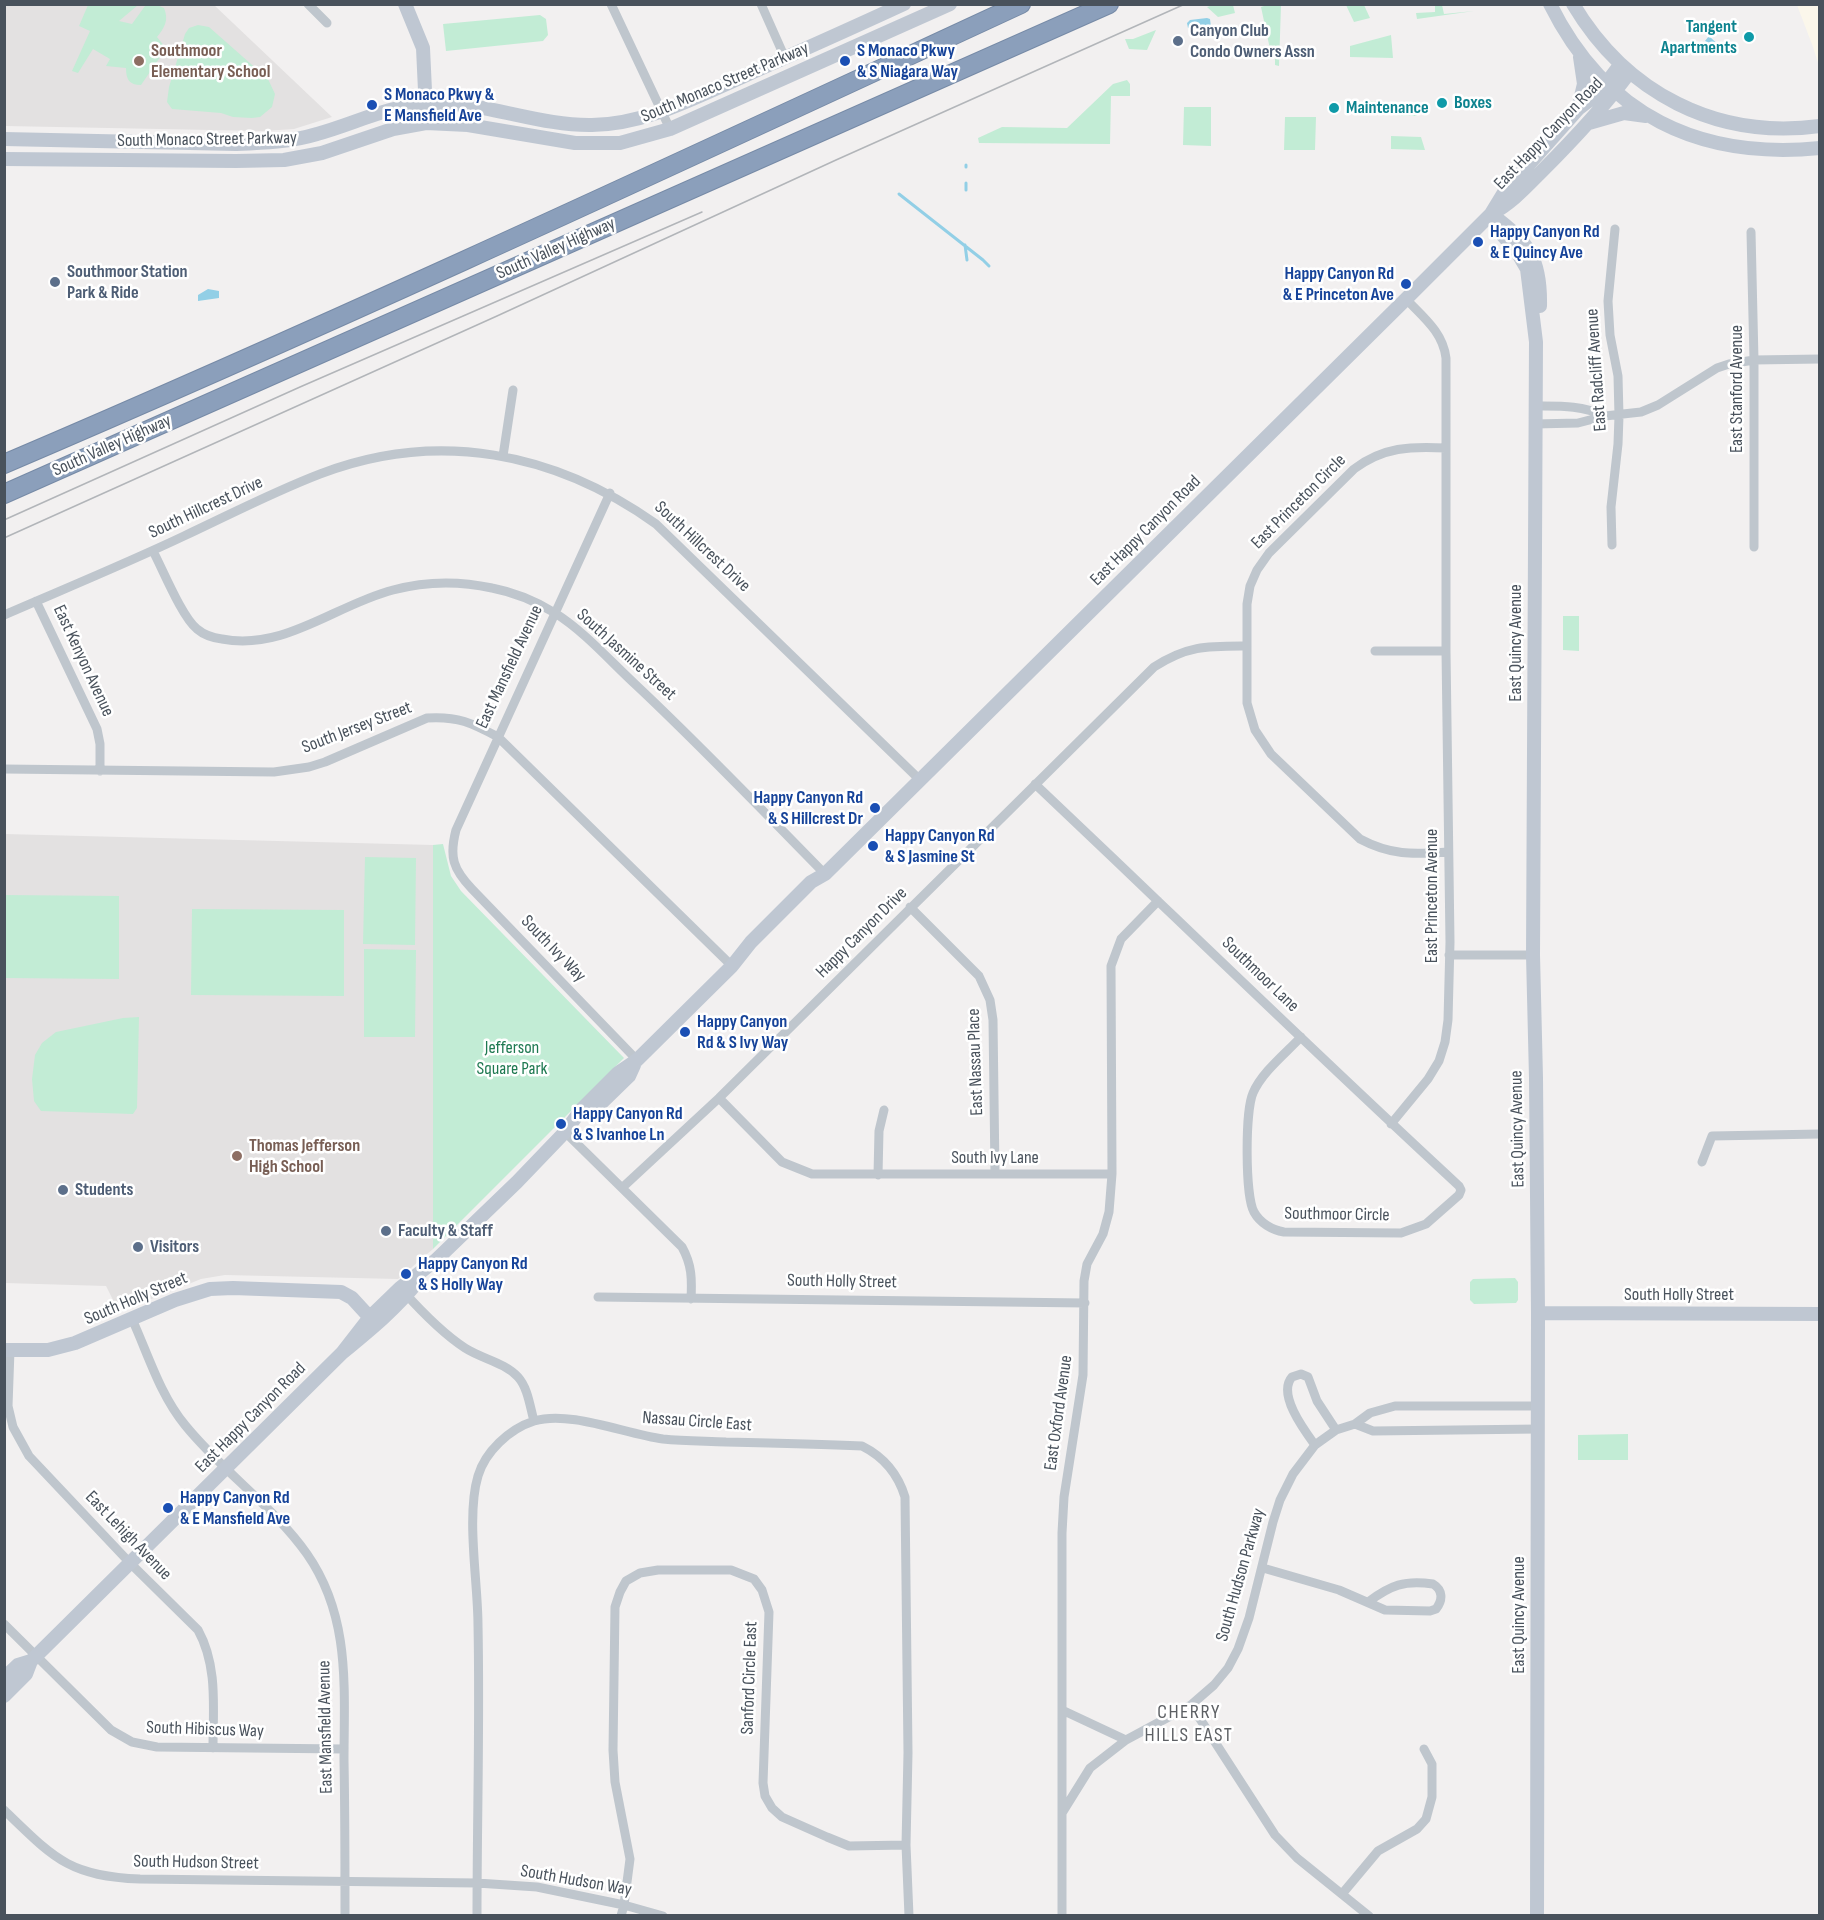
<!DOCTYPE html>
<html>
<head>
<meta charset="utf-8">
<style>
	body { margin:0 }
	#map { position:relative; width:1824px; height:1920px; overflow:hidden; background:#f2f0f0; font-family:"Sofia Sans Condensed",sans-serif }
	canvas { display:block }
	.frame { position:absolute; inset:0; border:6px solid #49525c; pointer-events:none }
</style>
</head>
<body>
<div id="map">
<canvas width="1824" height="1920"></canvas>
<div class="frame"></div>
</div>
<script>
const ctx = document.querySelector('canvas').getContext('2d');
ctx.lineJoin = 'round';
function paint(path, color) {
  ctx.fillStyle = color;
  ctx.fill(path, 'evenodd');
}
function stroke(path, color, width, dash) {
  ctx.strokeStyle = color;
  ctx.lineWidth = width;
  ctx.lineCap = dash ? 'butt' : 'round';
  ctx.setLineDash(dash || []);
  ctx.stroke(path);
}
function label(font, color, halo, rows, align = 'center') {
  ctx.font = font + ' "Sofia Sans Condensed",sans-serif';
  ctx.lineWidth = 5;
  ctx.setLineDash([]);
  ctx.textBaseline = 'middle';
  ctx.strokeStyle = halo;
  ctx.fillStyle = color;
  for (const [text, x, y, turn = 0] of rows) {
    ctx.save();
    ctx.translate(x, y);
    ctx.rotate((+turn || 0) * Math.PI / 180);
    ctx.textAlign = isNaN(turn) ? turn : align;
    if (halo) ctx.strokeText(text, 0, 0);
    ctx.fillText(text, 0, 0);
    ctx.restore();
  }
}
const commercial = new Path2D(`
	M1797 5H1819V66L1813 47Z`);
const education = new Path2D(`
	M5 4 214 5 332 117 294 129 263 131 5 126Z
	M5 834 433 845V1249L398 1279 225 1275 201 1279 119 1312 106 1286 5 1283Z`);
const green = new Path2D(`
	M88 5H138L119 21 132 24 145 6 157 5 164 8C169 20 165 27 157 37L165 47V50L141 85C129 85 126 79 126 68L106 66 110 59 93 49 78 73 72 71 90 31 79 26Z
	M1213 5H1233L1235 13 1218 17 1207 7Z
	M1267 5H1281L1279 66 1275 65V51L1270 49 1261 7Z
	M1346 5H1364L1370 18 1354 22Z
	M1435 5H1442L1444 14 1474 11 1417 19 1416 13 1435 12Z
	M540 15 546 19 548 35 543 41 446 51 443 24Z
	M198 25 209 27 268 79 275 94 272 107 260 117 252 118 233 117 221 113 172 109 167 102 169 87 185 34 189 28Z
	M1156 30 1147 50 1129 49 1125 39H1133Z
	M1391 35 1393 58 1350 57V46Z
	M1127 80 1130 84V96H1111L1110 144 979 143 978 138 1002 127 1067 128 1113 84Z
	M1370 101 1408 105 1417 116 1392 115 1391 108 1370 107Z
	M1184 107H1211V146L1183 145Z
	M1285 117H1316L1315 150H1284Z
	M1391 136 1421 137 1425 150 1391 149Z
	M1563 616H1579V651L1563 650Z
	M443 844 451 876 461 891 624 1058 433 1249V845Z
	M365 857 416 858 415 945 363 944Z
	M5 895 119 896V979L5 978Z
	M192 909 344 910V996L191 995Z
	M364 949 416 950 415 1037H364Z
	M139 1017 137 1108 133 1114 41 1111 34 1101 32 1079 35 1055 42 1043 56 1032 123 1018Z
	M1515 1278 1518 1282V1300L1516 1303 1474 1304 1470 1300V1282L1473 1279Z
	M1628 1434V1460H1578V1435Z`);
const water = new Path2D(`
	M1207 18 1210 19 1211 27 1208 32 1188 28 1187 23 1190 20Z
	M1709 36 1725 51 1721 55 1705 41Z
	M208 289 219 291V298L198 301V295Z`);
const stream = new Path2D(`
	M966 165V167
	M966 190V183
	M899 194 983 260 989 266
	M965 245 967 260`);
const street = new Path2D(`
	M308 4 327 23
	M611 4 670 129
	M761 4 785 58
	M1751 232 1754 360V547
	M1535 406C1561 406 1581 405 1605 416
	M1535 424 1578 423 1605 416 1641 412 1658 405 1717 368 1729 364 1754 360 1820 359
	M1446 448C1411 446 1383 447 1354 469L1269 553 1257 570 1250 586 1247 604V703L1255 730 1271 754 1360 839C1392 856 1414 854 1448 852
	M503 456 513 390
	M610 493 456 830C449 857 453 869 472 889L637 1060
	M1612 545 1611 507 1618 444 1619 416 1618 376 1610 335 1608 301 1615 229
	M153 551C163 570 182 617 197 629 204 635 214 638 222 639 285 651 335 605 393 590 426 581 460 581 492 588 513 592 537 602 555 613 585 632 610 661 636 685 701 746 763 811 825 874
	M36 601 97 729 100 744V771
	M4 615C64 589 125 564 184 536 229 515 273 492 320 474 437 429 555 452 656 524L920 780
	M1375 651H1446
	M4 769 274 772 309 767 325 762 427 718C458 716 472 723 498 737L732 966
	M1035 784 1115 860C1229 969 1343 1079 1459 1186L1461 1190 1459 1195 1426 1224 1401 1233 1284 1232C1272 1230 1260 1223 1254 1212 1245 1196 1245 1111 1253 1093 1262 1072 1285 1054 1301 1037
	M910 907 979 976 990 1000 993 1020 995 1174
	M1449 955H1533
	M719 1098 782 1162 812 1174H1112
	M1391 1124 1428 1079 1439 1061 1445 1042 1448 1020 1450 942 1446 651V358C1443 332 1423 317 1406 299
	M565 1132 682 1247C692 1265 692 1279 691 1299
	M1702 1162 1712 1136 1820 1134
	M878 1175 879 1131 884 1110
	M623 1187 719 1098 1154 667C1188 645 1208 646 1247 646
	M403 1291C421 1311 442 1333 465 1348 482 1359 504 1362 518 1377 528 1388 530 1407 534 1421
	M598 1297 1085 1303
	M132 1319C148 1354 160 1395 185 1425 222 1471 274 1507 307 1554 351 1617 344 1688 344 1761 345 1812 345 1864 345 1916
	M10 1350 8 1406 13 1427 29 1456 130 1563 198 1630C218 1666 213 1708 213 1748
	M1355 1424 1373 1431 1538 1429
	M1315 1445C1304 1430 1277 1394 1292 1377L1301 1374 1308 1377 1317 1401 1336 1430
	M1263 1568 1339 1590 1385 1610 1430 1611 1436 1609C1443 1600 1443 1590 1433 1584 1404 1580 1391 1585 1368 1602
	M4 1624 111 1730 132 1742 157 1747 344 1749
	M1191 1705 1275 1835 1297 1858 1369 1916
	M1062 1710 1126 1740
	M4 1810C54 1858 68 1876 140 1879L477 1883 537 1887 624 1905 663 1916
	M1062 1813 1090 1768 1126 1740 1191 1705 1214 1685 1228 1668 1238 1649 1249 1618 1273 1522 1280 1500 1293 1474 1315 1445 1336 1430 1355 1424 1370 1413 1395 1406H1538
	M1342 1894 1378 1851 1417 1829 1426 1819 1432 1797V1764L1424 1749
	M477 1916C477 1819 480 1722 478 1625 478 1583 466 1516 478 1476 485 1452 509 1429 534 1421 570 1410 625 1434 663 1439 684 1441 705 1441 726 1442 772 1443 817 1444 862 1446 884 1457 898 1474 905 1497L908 1753 906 1845 909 1916
	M621 1916 624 1905 630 1859 615 1782 613 1750 615 1607 620 1592 626 1581 640 1573 658 1570H731L754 1579 762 1590 769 1612 763 1783 765 1796 772 1808 782 1817 827 1837 849 1846 906 1845
	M1062 1916V1533L1064 1497 1083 1375 1084 1281 1087 1264 1103 1234 1109 1212 1112 1174 1111 966 1121 939 1158 901`);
const secondary = new Path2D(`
	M405 4 423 48 426 112
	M1550 4C1605 115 1699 160 1820 148
	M1573 4C1626 93 1716 140 1820 126
	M1578 109 1584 84 1580 57
	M1589 123 1624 113 1646 116
	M4 139 236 144C263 143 291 142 317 134 354 124 387 106 426 104 483 100 536 126 592 125 646 124 694 98 742 77 796 53 850 29 904 4
	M4 159 236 161 284 160 322 153 393 129 426 123 468 125 575 143H620L670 129 950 4
	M1491 214 1499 231 1517 252 1527 269 1536 342 1533 955 1536 1078 1538 1313 1537 1916
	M1491 214C1512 203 1527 186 1543 170 1574 139 1603 108 1629 73
	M1492 215C1529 242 1541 259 1540 306
	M591 1113 629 1076 634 1065
	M1538 1313 1820 1314
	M4 1350H48L75 1343 175 1300 210 1289 233 1288 341 1292 352 1298 374 1322
	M342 1353 370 1317 400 1288 436 1260 517 1182 565 1132 581 1110 618 1073 637 1060 732 966 751 942 811 882 825 874 1406 299 1491 214 1505 191 1578 109 1599 93 1620 65
	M4 1678 18 1665 31 1661
	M4 1696 26 1674 31 1661 36 1656 342 1353C370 1330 397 1308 419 1280`);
const highway = new Path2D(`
	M4 464C346 318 684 160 1021 4
	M4 494 1109 4`);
const tram = new Path2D(`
	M4 520 300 387 702 212
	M4 538 497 316 836 160 1185 4`);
const markers = [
	[1749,37,6,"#0f9aa8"],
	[1178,41,6,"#5c6f8a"],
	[139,61,6,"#8d6e63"],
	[845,61,6,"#1a4fb4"],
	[1442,103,6,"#0f9aa8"],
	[372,105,6,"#1a4fb4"],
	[1334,108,6,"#0f9aa8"],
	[1478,242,6,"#1a4fb4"],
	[55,282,6,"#5c6f8a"],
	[1406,284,6,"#1a4fb4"],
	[875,808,6,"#1a4fb4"],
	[873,846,6,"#1a4fb4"],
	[685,1032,6,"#1a4fb4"],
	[561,1124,6,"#1a4fb4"],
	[237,1156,6,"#8d6e63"],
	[63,1190,6,"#5c6f8a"],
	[386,1231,6,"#5c6f8a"],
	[138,1247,6,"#5c6f8a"],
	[406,1274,6,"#1a4fb4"],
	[168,1508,6,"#1a4fb4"]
];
const cultureNames = [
	["Tangent",1737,27,"right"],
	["Apartments",1737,48,"right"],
	["Boxes",1454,103],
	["Maintenance",1346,108]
];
const serviceNames = [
	["Canyon Club",1190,31],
	["Condo Owners Assn",1190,52],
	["Southmoor Station",67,272],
	["Park & Ride",67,293],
	["Students",75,1190],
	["Faculty & Staff",398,1231],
	["Visitors",150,1247]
];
const educationNames = [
	["Southmoor",151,51],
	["Elementary School",151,72],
	["Thomas Jefferson",249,1146],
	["High School",249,1167]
];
const transitNames = [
	["S Monaco Pkwy",857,51],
	["& S Niagara Way",857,72],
	["S Monaco Pkwy &",384,95],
	["E Mansfield Ave",384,116],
	["Happy Canyon Rd",1490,232],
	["& E Quincy Ave",1490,253],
	["Happy Canyon Rd",1394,274,"right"],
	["& E Princeton Ave",1394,295,"right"],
	["Happy Canyon Rd",863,798,"right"],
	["& S Hillcrest Dr",863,819,"right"],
	["Happy Canyon Rd",885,836],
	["& S Jasmine St",885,857],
	["Happy Canyon",697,1022],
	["Rd & S Ivy Way",697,1043],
	["Happy Canyon Rd",573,1114],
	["& S Ivanhoe Ln",573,1135],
	["Happy Canyon Rd",418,1264],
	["& S Holly Way",418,1285],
	["Happy Canyon Rd",180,1498],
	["& E Mansfield Ave",180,1519]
];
const streetNames = [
	["South Monaco Street Parkway",725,83,-23],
	["East Happy Canyon Road",1549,134,-46],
	["South Monaco Street Parkway",207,140,-1],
	["South Valley Highway",556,249,-24],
	["East Radcliff Avenue",1597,370,-94],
	["East Stanford Avenue",1737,389,-90],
	["South Valley Highway",112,446,-24],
	["East Princeton Circle",1299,502,-45],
	["South Hillcrest Drive",206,508,-25],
	["East Happy Canyon Road",1146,531,-45],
	["South Hillcrest Drive",702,547,43],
	["East Quincy Avenue",1516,643,-90],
	["South Jasmine Street",626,655,42],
	["East Kenyon Avenue",83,661,65],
	["East Mansfield Avenue",510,667,-65],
	["South Jersey Street",357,728,-21],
	["East Princeton Avenue",1432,896,-90],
	["Happy Canyon Drive",862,933,-45],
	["South Ivy Way",553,949,46],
	["Southmoor Lane",1260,975,44],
	["East Nassau Place",976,1062,-92],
	["East Quincy Avenue",1518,1129,-91],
	["South Ivy Lane",995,1158],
	["Southmoor Circle",1337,1215,1],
	["South Holly Street",842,1282,1],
	["South Holly Street",1679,1295],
	["South Holly Street",136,1299,-23],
	["East Oxford Avenue",1059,1413,-82],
	["East Happy Canyon Road",251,1418,-45],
	["Nassau Circle East",697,1422,4],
	["East Lehigh Avenue",128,1536,46],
	["South Hudson Parkway",1241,1575,-74],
	["East Quincy Avenue",1519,1615,-90],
	["Sanford Circle East",750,1678,-88],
	["East Mansfield Avenue",326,1727,-91],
	["South Hibiscus Way",205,1730,2],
	["South Hudson Street",196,1863,1],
	["South Hudson Way",576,1881,10]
];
const parkNames = [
	["Jefferson",512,1048],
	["Square Park",512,1069]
];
const neighbourhoodNames = [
	["CHERRY",1189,1713],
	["HILLS EAST",1189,1736]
];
paint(commercial, '#fbf7eb');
paint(education, '#e3e1e1');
paint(green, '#c2ecd5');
paint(water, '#92cfe6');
stroke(stream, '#92cfe6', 3);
stroke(highway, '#768aa6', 20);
stroke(street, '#bfc6cd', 9);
stroke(secondary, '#bfc7d2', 14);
stroke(highway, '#8b9fbb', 18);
stroke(tram, '#b2b5b9', 1.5);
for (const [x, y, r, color] of markers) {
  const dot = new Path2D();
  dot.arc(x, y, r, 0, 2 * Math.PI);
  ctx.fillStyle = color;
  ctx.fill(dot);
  stroke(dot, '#fff', 2);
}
label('bold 18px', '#0d838f', '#fff', cultureNames, 'left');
label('bold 18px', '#4e5e75', '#fff', serviceNames, 'left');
label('bold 18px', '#785e54', '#fff', educationNames, 'left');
label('bold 18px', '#164399', '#fff', transitNames, 'left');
label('18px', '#49525c', '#fff', streetNames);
label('18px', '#1e7951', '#fff', parkNames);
ctx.letterSpacing = '1.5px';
label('20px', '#5d6064', '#fff', neighbourhoodNames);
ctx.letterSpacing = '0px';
</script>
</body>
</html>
